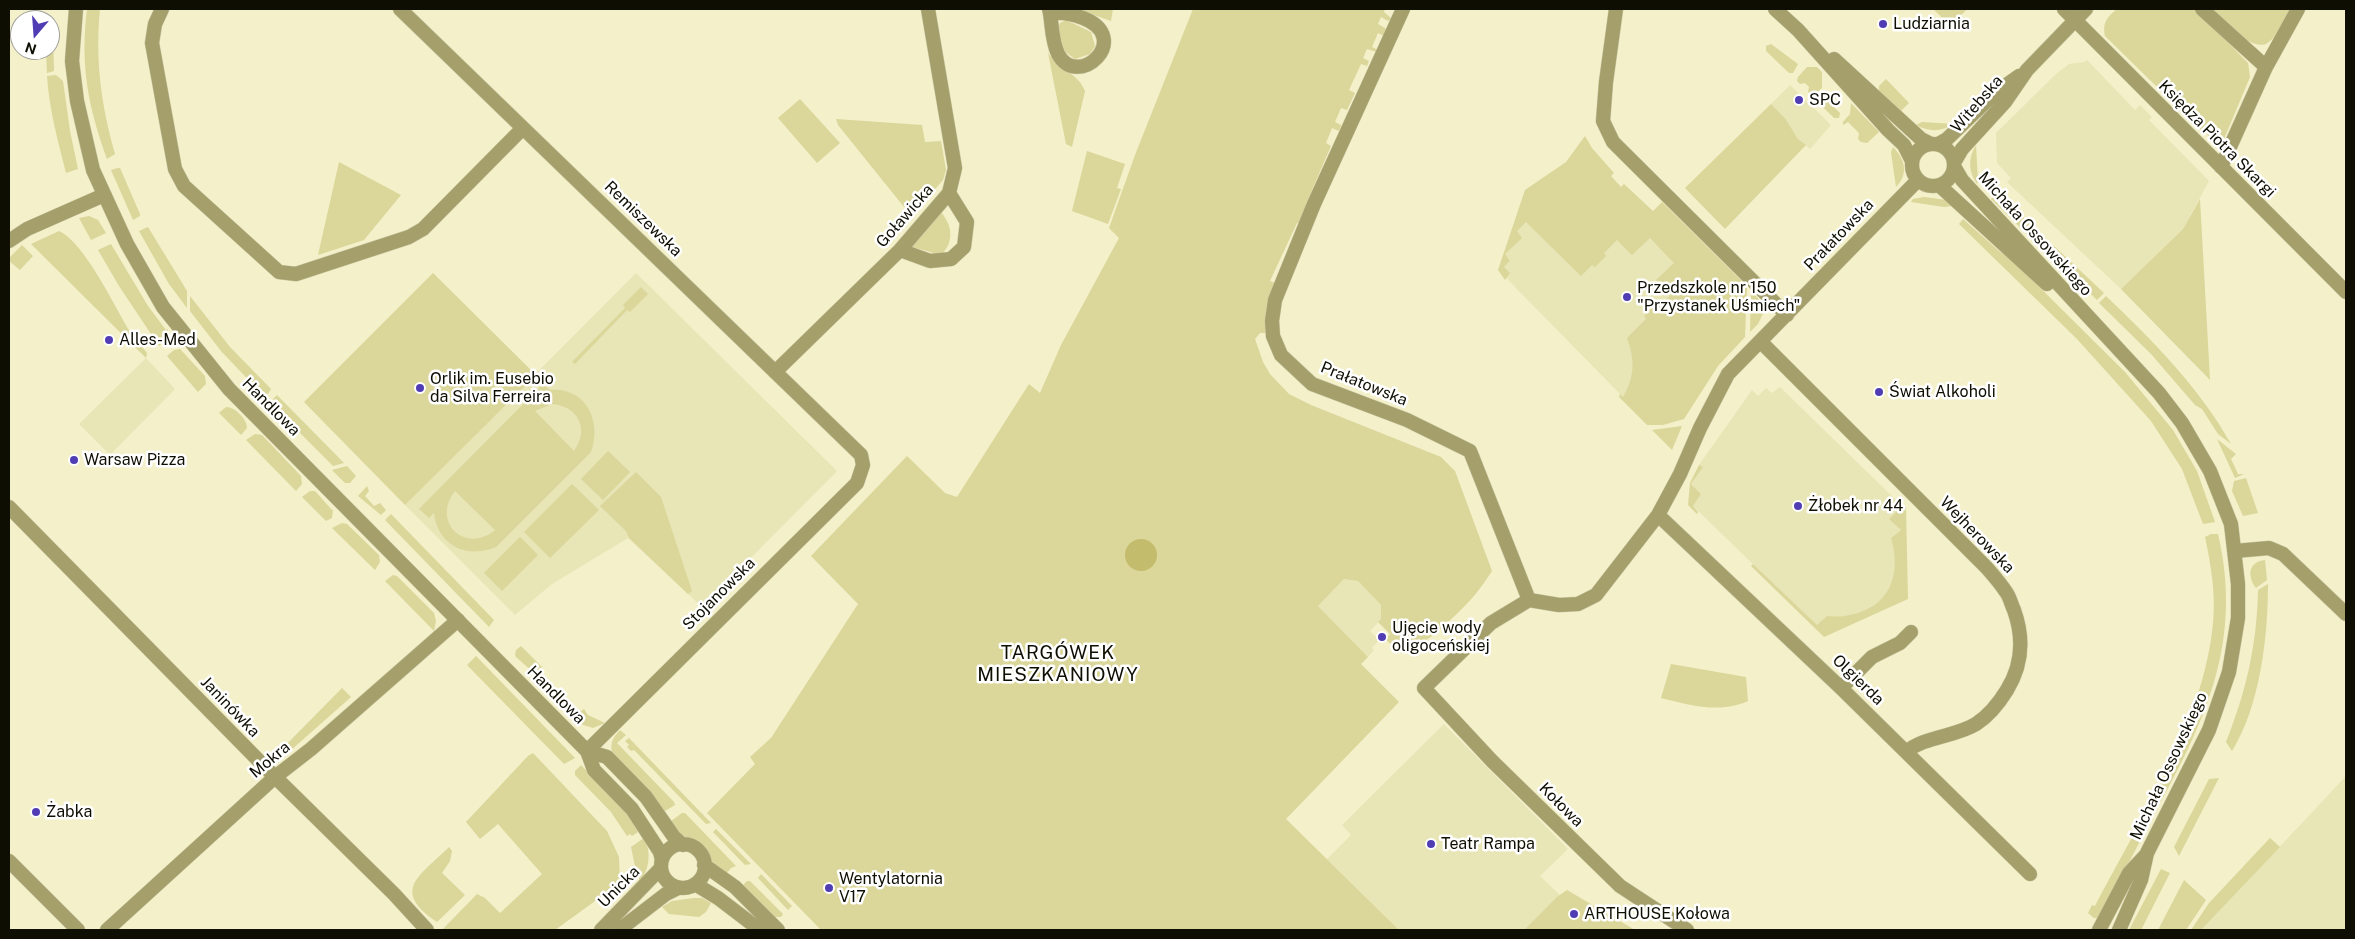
<!DOCTYPE html>
<html>
<head>
<meta charset="utf-8">
<style>
	body { margin:0 }
	#map { position:relative; width:2355px; height:939px; overflow:hidden; background:#f3f0ca; font-family:"Public Sans",sans-serif }
	canvas { display:block }
	.frame { position:absolute; inset:0; border:10px solid #0f0e03; pointer-events:none }
	.north { position:absolute; left:10px; top:10px; width:50px; height:50px; box-sizing:border-box; background:#fff; border:1px solid #9f9f9a; border-radius:50%; rotate:198deg; font-size:14px; font-weight:700; line-height:20px; text-align:center; color:#0f0e03 }
	.north::after { content:''; display:block; margin:auto; width:18px; height:22px; background:#503db4; clip-path:polygon(50% 0,100% 100%,50% 72%,0 100%) }
</style>
</head>
<body>
<div id="map">
<canvas width="2355" height="939"></canvas>
<div class="frame"></div>
<div class="north">N</div>
</div>
<script>
const ctx = document.querySelector('canvas').getContext('2d');
ctx.lineJoin = 'round';
function paint(path, color) {
  ctx.fillStyle = color;
  ctx.fill(path, 'evenodd');
}
function stroke(path, color, width, dash) {
  ctx.strokeStyle = color;
  ctx.lineWidth = width;
  ctx.lineCap = dash ? 'butt' : 'round';
  ctx.setLineDash(dash || []);
  ctx.stroke(path);
}
function label(font, color, halo, rows, align = 'center') {
  ctx.font = font + ' "Public Sans",sans-serif';
  ctx.lineWidth = 5;
  ctx.setLineDash([]);
  ctx.textBaseline = 'middle';
  ctx.strokeStyle = halo;
  ctx.fillStyle = color;
  for (const [text, x, y, turn = 0] of rows) {
    ctx.save();
    ctx.translate(x, y);
    ctx.rotate((+turn || 0) * Math.PI / 180);
    ctx.textAlign = isNaN(turn) ? turn : align;
    if (halo) ctx.strokeText(text, 0, 0);
    ctx.fillText(text, 0, 0);
    ctx.restore();
  }
}
const built = new Path2D(`
	M2087 60 2135 110 2140 105 2152 117 2149 120 2209 181 2183 229 2121 289 2007 182 2011 178 1997 163 1996 133 2055 75 2069 64 2084 62Z
	M1790 85 1831 125 1810 149 1798 139 1785 118 1771 104Z
	M1607 173 1741 308 1623 397 1514 286 1506 277 1504 267 1510 261 1504 254 1516 231 1526 222Z
	M636 273 837 471 702 607 628 538 552 584 515 615 405 505Z
	M146 358 175 389 110 455 79 424Z
	M1780 387 1902 506 1890 519 1901 530 1891 538 1897 555 1894 579 1885 596 1869 609 1849 616H1827L1817 626 1693 506 1701 494 1691 484 1703 467 1699 465 1752 390 1758 396 1766 388 1772 393Z
	M1344 579 1358 581 1381 605V619L1370 631 1379 640 1372 648 1374 650 1368 657 1318 606Z
	M1444 724 1568 849 1540 876 1560 895 1524 930H1399L1327 859 1351 835 1342 825Z
	M2346 776V930H2201L2304 821Z`);
const green = new Path2D(`
	M87 9H100C95 59 101 105 115 154L107 159C88 106 80 66 87 9Z
	M1077 9H1113L1111 21Z
	M1193 9H1385L1384 12 1392 19 1388 21 1381 17 1378 24 1385 28 1386 31 1384 36 1378 33 1372 47 1378 50 1377 52 1367 49 1363 58 1369 61 1367 66 1361 64 1349 90 1355 93 1347 110 1341 108 1335 122 1341 125 1339 131 1332 128 1326 143 1331 146 1306 204 1309 206 1301 224 1297 223 1270 281 1275 283 1267 308V333H1260L1255 339 1263 362 1270 374 1289 394 1311 405 1441 457 1455 471 1492 571C1486 580 1480 589 1473 597 1462 610 1421 650 1406 650L1399 643 1394 647 1385 639 1390 634 1378 622 1381 619V605L1358 581 1344 579 1318 606 1368 657 1361 664 1399 702 1286 819 1399 930H821L707 813 755 764 750 757 771 738 858 604 811 556 907 456 945 493 957 497 1029 384 1040 393 1061 345 1119 238 1109 228 1135 155Z
	M1933 9H1967L1951 26Z
	M2117 9H2195L2248 63 2250 77 2224 139 2219 144 2201 130 2105 36C2102 23 2107 17 2117 9Z
	M2213 9H2290C2284 18 2278 35 2269 42 2253 55 2223 19 2213 9Z
	M1066 20 1091 32 1095 46 1090 54 1075 59 1064 51 1058 28 1060 23Z
	M50 33 53 36 54 71 47 73 46 50H50Z
	M1771 44 1798 64 1793 73H1789L1766 51V46Z
	M1048 53C1060 72 1076 70 1085 91L1072 147 1066 144Z
	M1807 67H1817L1822 72V88L1815 94 1811 95 1808 92 1809 87 1805 83 1800 84 1797 81 1798 77Z
	M56 75 63 81 70 131 78 169 66 173C58 141 49 109 47 76Z
	M1886 79 1909 103 1901 111 1879 93V86Z
	M1824 98 1840 113 1839 118H1834L1820 104V99Z
	M800 99 840 143 817 163 778 118Z
	M1851 103 1879 132 1867 143 1861 142 1858 139 1859 133 1848 122 1843 125V122L1850 114Z
	M1771 104 1785 118 1798 139 1806 145 1725 229 1685 188Z
	M836 119 922 125 925 142 941 141 946 170 943 180 918 209 904 207 838 125Z
	M1922 122 1954 124C1941 132 1929 132 1916 125Z
	M1585 136 1592 148 1614 173 1611 176 1621 187 1624 184 1653 211 1662 202 1747 286 1745 337 1718 366 1684 419 1663 425H1647L1619 397 1620 394 1623 397C1635 377 1635 359 1627 338L1646 319 1644 316 1655 305 1658 307 1671 295 1656 280 1674 263 1650 238 1632 255 1617 240 1604 253 1606 256 1595 267 1592 265 1581 276 1526 222 1517 231 1522 238 1505 254 1510 261 1504 267 1510 273 1505 280 1498 270 1525 190 1566 162Z
	M1976 145 1978 181 1977 184C1968 171 1968 158 1976 145Z
	M1893 147C1905 159 1909 174 1896 187L1891 152Z
	M1087 151 1125 164 1117 188 1121 189 1108 224 1072 211Z
	M339 162 401 195 364 240 318 255Z
	M118 168H120L140 214V216L133 220 111 170Z
	M1997 192 2048 241 2049 256 1991 199Z
	M1924 197 1947 200 1952 206 1944 207 1911 202 1913 199Z
	M2200 199 2210 380 2121 289 2183 229Z
	M940 211C951 223 955 239 943 253L937 254 913 247 911 243Z
	M89 216 98 220 106 233 91 240 79 218Z
	M1963 219 1999 251 2013 261 2125 372 2173 430 2197 471 2215 522 2203 524 2182 469 2151 421 2077 339 1959 224Z
	M148 227 187 291V308L169 284 139 231Z
	M59 231C85 243 114 306 130 332 135 340 142 346 147 353L146 358 31 244Z
	M111 244 148 306 166 330 168 329V338L159 346 119 286 98 250Z
	M22 245 33 256 20 270 9 261V258Z
	M2053 245 2104 293 2097 300 2052 256Z
	M433 273 536 375 405 505 304 402Z
	M641 287 648 294 630 312 627 310 575 364 572 362 625 308 623 305Z
	M1751 291 1766 307 1758 324 1750 332Z
	M190 296 230 347 271 389 268 394 260 392 221 351 190 311Z
	M2106 296C2153 341 2199 387 2231 444L2218 434 2202 409 2195 405 2151 354 2099 303Z
	M180 349 205 376 206 384 198 392 167 356 174 350Z
	M543 384 550 390C586 387 602 421 591 452L496 547C467 559 438 546 434 513L429 518 419 509ZM552 404C578 406 590 429 574 451L535 411ZM455 491 495 530 494 531C464 554 431 521 455 491Z
	M277 395 344 463 333 466 280 413 278 405 273 399Z
	M226 407C235 407 247 419 247 428L241 435 219 413Z
	M1682 426 1672 450 1652 430Z
	M255 434 262 435 301 476 302 484 296 491 246 440Z
	M2217 439 2236 454 2231 459 2238 474H2244L2235 478Z
	M608 451 630 472 603 500 581 479Z
	M1699 465 1703 467 1691 484 1701 494 1693 506 1698 512 1697 514 1688 505 1690 483Z
	M347 466 356 476 350 483H345L332 470Z
	M636 472 661 497 692 591 688 594 629 538 626 531 600 506Z
	M2246 478 2258 513 2243 516 2232 491 2234 481Z
	M572 484 599 510 550 558 524 532Z
	M367 486 369 491 365 496 374 506 380 503 386 510 381 515 358 496Z
	M310 491H315L332 510 333 509 332 518 326 521 302 497Z
	M1902 506 1906 507 1908 599 1824 637 1751 566 1753 564 1817 625 1827 616C1834 616 1843 617 1850 615 1890 607 1902 574 1891 538L1901 530 1889 519Z
	M391 514 494 620 489 627 385 520Z
	M342 523 347 524 379 555 380 562 375 570 332 528Z
	M2211 534H2218C2243 641 2206 719 2156 811 2137 847 2118 883 2099 918H2094L2088 913 2092 905 2095 906C2140 820 2204 721 2213 623 2216 595 2211 565 2205 537Z
	M520 537 538 555 502 591 484 573Z
	M2265 560 2267 580 2256 588C2247 576 2248 562 2265 560Z
	M393 575 397 576 434 613 436 621 434 631 385 581Z
	M2268 584C2268 637 2260 706 2232 751L2226 742C2246 692 2257 645 2258 590Z
	M521 646 542 667 535 674 515 656 516 650Z
	M476 656 575 758 564 764 467 665Z
	M1671 664 1746 677 1748 701C1719 714 1690 705 1661 698Z
	M342 688 351 697 290 751 279 756 277 754Z
	M584 709 588 715 605 723 593 728 583 725 574 716Z
	M620 730 626 735 617 743 674 802 675 805 665 811 613 755C609 744 613 737 620 730Z
	M629 738 711 823 706 824 634 750 631 751 627 747 629 745 625 741Z
	M533 753 607 831 619 857 620 883 555 930H442L477 894 485 898 500 913 542 874 498 824 480 839 466 822 528 756Z
	M581 765 627 813 638 832 632 836 630 834 627 836 611 812 575 775V771Z
	M2219 778 2179 856 2174 847 2209 779Z
	M682 813H685L736 866 731 868 726 874 714 865 705 847 696 841 682 835 671 821Z
	M716 829 751 864 745 865 713 832Z
	M644 838C652 852 649 870 640 882L636 871 631 847Z
	M2270 838 2280 847 2201 930H2191L2209 903Z
	M449 847 452 851 450 861 442 873 465 895 437 922C390 890 420 876 449 847Z
	M2161 869 2170 873 2141 930H2129Z
	M761 874 792 906 788 910 758 878Z
	M2184 880 2206 900 2186 930H2158Z
	M747 881H750L783 914 781 917H773L742 886Z
	M1567 890 1635 930H1524L1557 897Z
	M694 898H702L711 903 706 912 699 917 669 914 662 907 672 901Z`);
const water = new Path2D(`
	M1125 555a16 16 0 1 1 32 0a16 16 0 1 1-32 0Z`);
const minor = new Path2D(`
	M162 9 155 24 152 43 175 169 184 186 279 272 296 274 409 237 423 229 523 128
	M400 9 861 455 863 465 857 483 587 751
	M1049 9 1050 13C1052 26 1052 42 1058 54 1078 91 1134 38 1083 18 1071 13 1062 12 1050 13
	M1403 9 1314 204 1275 300 1272 321 1273 336 1281 355 1312 384 1407 420 1470 451 1529 600
	M1616 9 1606 82 1603 121 1613 142 1787 315
	M2064 9 2346 292
	M2202 9 2266 67
	M1938 144 1947 139 1995 93 2019 76
	M1955 161 1962 149 2005 102 2027 70 2086 9
	M2221 167 2266 67 2298 9
	M9 241 27 229 104 195
	M900 250 930 261 951 259 964 247 967 222 949 193
	M1761 342 1987 568C1994 576 2001 584 2006 592 2010 597 2011 604 2014 610 2024 638 2023 664 2007 690 1999 703 1990 715 1976 724 1955 737 1925 736 1906 752
	M775 372 900 250 949 193 955 168 928 9
	M9 507 268 770 394 894 427 930
	M1658 515 1841 688 2030 874
	M2235 551 2269 548 2283 554 2346 614
	M1841 688 1872 657 1900 643 1911 632
	M9 861 78 930
	M107 930 275 777 311 749 458 620
	M1687 930 1620 886 1492 761 1424 688 1491 623 1529 600 1559 605 1578 604 1596 595 1658 515 1680 474 1700 428 1728 374 1918 180`);
const tertiary = new Path2D(`
	M76 9 72 61 77 101 93 170 127 244 163 307 229 389 587 751 594 770 632 809 660 852 662 860
	M1775 9 1798 30 1888 130 1904 145 1912 161
	M1834 59 1921 139 1931 144
	M1912 165a21 21 0 1 1 42 0a21 21 0 1 1-42 0Z
	M1955 168 1962 180 2159 393 2182 423 2210 471 2231 524 2238 584V618L2229 672 2209 730 2147 853 2141 880 2119 930
	M1940 186 2047 284
	M587 751 607 757 646 797 674 837 683 845
	M661 866a22 22 0 1 1 44 0a22 22 0 1 1-44 0Z
	M704 865 735 887 778 930
	M695 884 718 898 760 930
	M601 930 661 868
	M619 930 666 894 678 888
	M2099 930 2129 873 2145 856`);
const markers = [
	[1883,24,5,"#503db4"],
	[1799,100,5,"#503db4"],
	[1627,297,5,"#503db4"],
	[109,340,5,"#503db4"],
	[420,388,5,"#503db4"],
	[1879,392,5,"#503db4"],
	[74,460,5,"#503db4"],
	[1798,506,5,"#503db4"],
	[1382,637,5,"#503db4"],
	[36,812,5,"#503db4"],
	[1431,844,5,"#503db4"],
	[829,888,5,"#503db4"],
	[1574,914,5,"#503db4"]
];
const poiNames = [
	["Ludziarnia",1893,24],
	["SPC",1809,100],
	["Przedszkole nr 150",1637,288],
	["\"Przystanek Uśmiech\"",1637,306],
	["Alles-Med",119,340],
	["Orlik im. Eusebio",430,379],
	["da Silva Ferreira",430,397],
	["Świat Alkoholi",1889,392],
	["Warsaw Pizza",84,460],
	["Żłobek nr 44",1808,506],
	["Ujęcie wody",1392,628],
	["oligoceńskiej",1392,646],
	["Żabka",46,812],
	["Teatr Rampa",1441,844],
	["Wentylatornia",839,879],
	["V17",839,897],
	["ARTHOUSE Kołowa",1584,914]
];
const streetNames = [
	["Witebska",1977,104,-49],
	["Księdza Piotra Skargi",2217,139,45],
	["Goławicka",905,216,-49],
	["Remiszewska",643,219,44],
	["Michała Ossowskiego",2035,234,48],
	["Prałatowska",1839,235,-46],
	["Prałatowska",1364,384,22],
	["Handlowa",271,407,45],
	["Wejherowska",1977,535,46],
	["Stojanowska",719,594,-45],
	["Olgierda",1858,680,44],
	["Handlowa",556,695,45],
	["Janinówka",230,707,46],
	["Mokra",270,760,-40],
	["Michała Ossowskiego",2169,766,-65],
	["Kołowa",1561,805,45],
	["Unicka",619,887,-45]
];
const quarterNames = [
	["TARGÓWEK",1058,653],
	["MIESZKANIOWY",1058,675]
];
paint(built, '#e8e5b7');
paint(green, '#dbd699');
paint(water, '#c3bc6c');
stroke(minor, '#cfccaa', 15);
stroke(tertiary, '#cfccaa', 15);
stroke(minor, '#a5a06b', 14);
stroke(tertiary, '#a5a06b', 14);
for (const [x, y, r, color] of markers) {
  const dot = new Path2D();
  dot.arc(x, y, r, 0, 2 * Math.PI);
  ctx.fillStyle = color;
  ctx.fill(dot);
  stroke(dot, '#fff', 2);
}
label('16px', '#0f0e03', '#fff', poiNames, 'left');
label('16px', '#0f0e03', '#fff', streetNames);
ctx.letterSpacing = '1px';
label('19px', '#0f0e03', '#fff', quarterNames);
ctx.letterSpacing = '0px';
</script>
</body>
</html>
